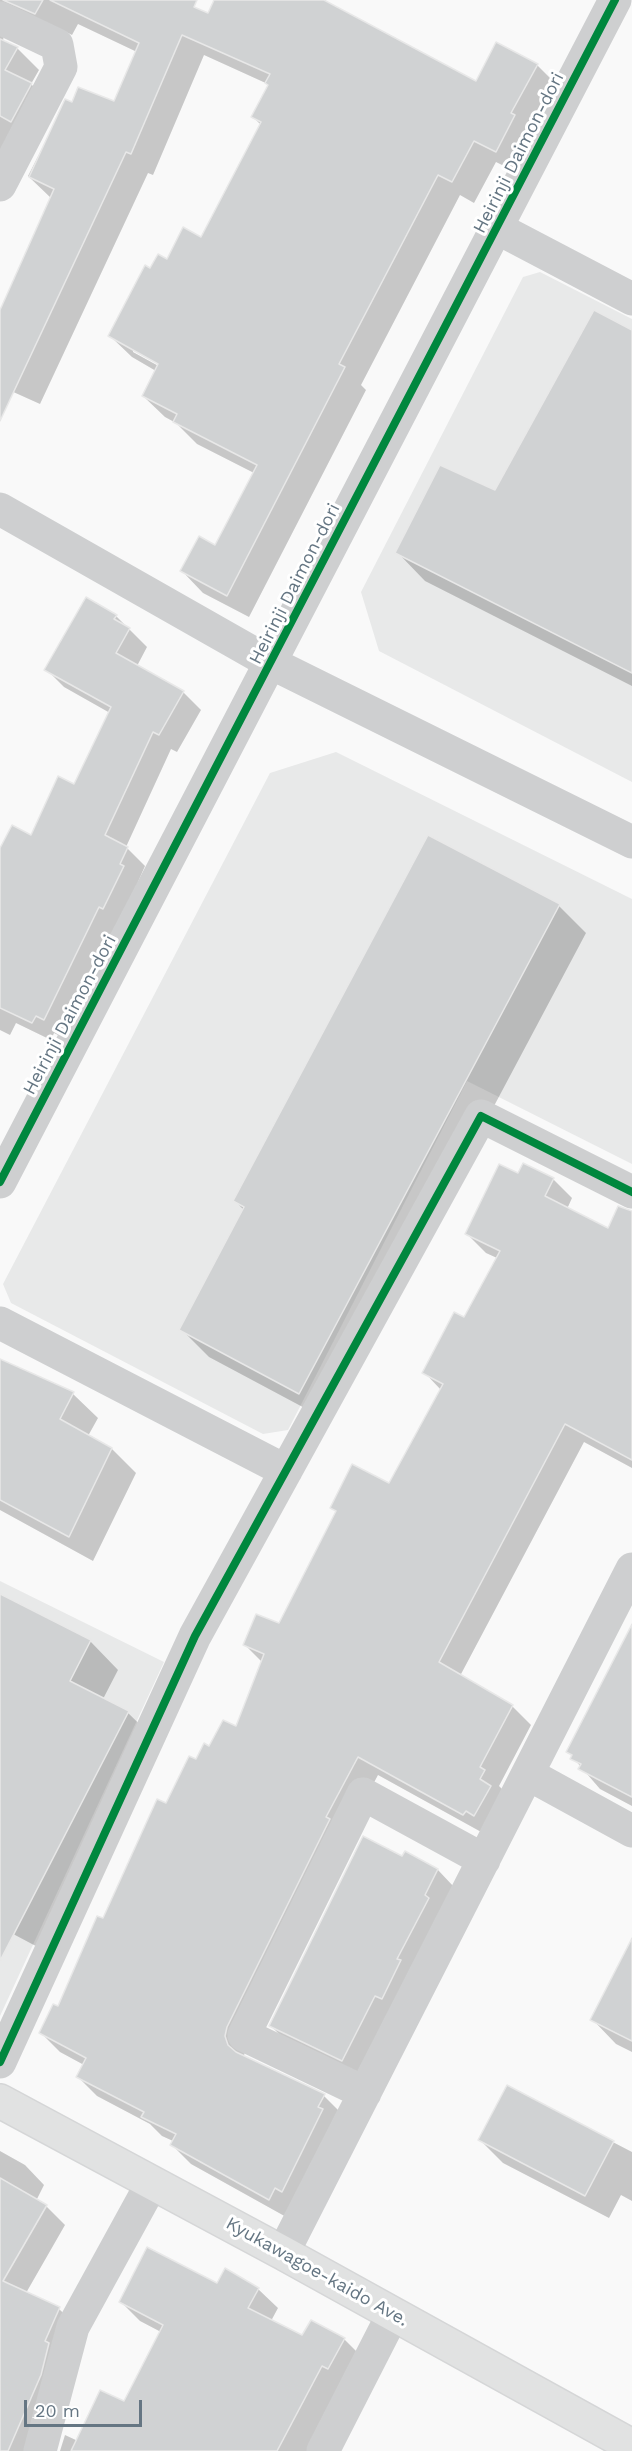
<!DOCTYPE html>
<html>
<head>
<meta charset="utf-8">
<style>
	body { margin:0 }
	#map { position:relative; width:632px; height:2451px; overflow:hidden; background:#f9f9f9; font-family:"Work Sans",sans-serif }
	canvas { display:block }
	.scale { position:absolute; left:24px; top:2400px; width:118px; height:27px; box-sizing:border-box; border:3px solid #657683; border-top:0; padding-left:8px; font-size:18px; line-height:21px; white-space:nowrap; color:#657683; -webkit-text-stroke:4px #fff; paint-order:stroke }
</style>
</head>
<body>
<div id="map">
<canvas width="632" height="2451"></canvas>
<div class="scale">20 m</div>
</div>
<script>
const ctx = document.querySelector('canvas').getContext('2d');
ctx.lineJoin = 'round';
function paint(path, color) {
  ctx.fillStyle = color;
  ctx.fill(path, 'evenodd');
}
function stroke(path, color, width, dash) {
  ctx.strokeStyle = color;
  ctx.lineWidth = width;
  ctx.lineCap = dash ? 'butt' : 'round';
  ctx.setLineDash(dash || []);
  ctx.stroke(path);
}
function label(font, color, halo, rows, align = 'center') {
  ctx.font = font + ' "Work Sans",sans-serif';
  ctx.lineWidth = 6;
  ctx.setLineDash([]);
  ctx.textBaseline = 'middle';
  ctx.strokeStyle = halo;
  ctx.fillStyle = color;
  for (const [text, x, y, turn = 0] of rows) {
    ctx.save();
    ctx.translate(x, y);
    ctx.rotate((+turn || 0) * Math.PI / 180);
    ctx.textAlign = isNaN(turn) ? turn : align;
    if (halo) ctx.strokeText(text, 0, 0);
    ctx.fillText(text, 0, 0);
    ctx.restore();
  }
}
const built = new Path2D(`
	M540 272 632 319V782L379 651 361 592 523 277Z
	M336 752 632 899V1164L467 1081 288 1430 263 1434 11 1303 3 1284 270 773Z
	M0 1581 164 1662 0 2016Z`);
const shadow = new Path2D(`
	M0 0H177L209 15 216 0H321L477 83 537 65 559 87 518 173 496 162 474 203 460 195 361 385 366 390 249 617 203 593 182 571 215 547 254 473 197 444 176 423 165 417 143 396 156 371 132 357 110 336 150 270 201 239 261 125 253 117 270 85 204 55 153 175 148 173 40 404 0 386V311L52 199 28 176 66 101 72 104 115 103 137 52 78 24 72 35 60 29 4 33 3 42 17 48 39 70 31 84 53 106 0 188ZM133 349 165 367 164 369 133 352Z
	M632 332V686L425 581 397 552 496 492Z
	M116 616 147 647 137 666 183 692 201 710 177 752 171 749 126 847 145 866 138 882 141 885 62 1037 54 1033 51 1040 16 1023 10 1035 0 1030V852L32 837 75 786 110 713 64 687 46 669Z
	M559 906 586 933 327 1420 209 1357 181 1329 244 1210 235 1201Z
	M518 1175 553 1179 572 1198 567 1209 609 1230 632 1234V1468L584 1442 460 1676 512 1706 531 1725 499 1786 503 1790 483 1833 378 1775 345 1837 246 2046 244 2056 324 2096 343 2115 288 2218 191 2164 172 2145 173 2141 162 2136 150 2124 97 2096 78 2077 84 2065 60 2052 41 2033 59 2008 103 1920 167 1805 196 1761 237 1728 263 1663 245 1645 279 1625 337 1513 332 1507 390 1485 441 1390 424 1372 465 1319 497 1258 486 1253 467 1234Z
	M0 1360 73 1394 98 1418 88 1436 112 1449 136 1473 93 1561 0 1510Z
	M0 1595 90 1641 118 1670 103 1699 128 1713 157 1741 47 1952 0 1927Z
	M632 1631V1806L600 1789 568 1752Z
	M403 1858 438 1870 454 1887 359 2077 288 2043 271 2026Z
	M632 1940V2052L616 2044 592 2019Z
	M507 2087 632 2152V2201L621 2195 609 2218 503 2163 480 2140Z
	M0 2151 25 2165 44 2185 36 2201 46 2206 65 2225 26 2293 59 2309 79 2328 46 2451H0Z
	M217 2285 258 2289 278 2308 271 2321 303 2337 344 2339 363 2358 342 2384 307 2451H60L65 2435 78 2441 125 2403 161 2332 140 2321 120 2301Z`);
const building = new Path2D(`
	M3 0H43L35 14Z
	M50 0H197L194 7 208 13 214 0H324L476 81 496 42 538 64 511 113 515 115 496 152 474 141 452 182 438 175 339 364 345 367 227 596 180 571 199 536 215 545 257 465 173 422 177 414 142 396 158 364 108 336 145 265 150 268 158 254 167 259 183 227 201 237 261 122 251 117 268 85 265 83 270 74 182 35 131 154 126 152 0 421V310L54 189 29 177 65 99 72 102 78 87 114 101 139 43Z
	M0 39 18 47 5 70 32 83 11 122 0 116Z
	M594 310 632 330V673L395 553 440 465 495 490Z
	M86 597 117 615 114 619 130 628 116 653 184 691 159 735 153 732 105 835 128 847 120 864 124 866 103 909 99 907 44 1020 36 1016 32 1023 0 1008V848L12 825 31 835 58 776 74 784 111 707 44 670Z
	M428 835 560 904 299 1394 179 1330 244 1207 233 1201Z
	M523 1163 554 1178 545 1196 608 1228 618 1206 632 1211V1460L565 1424 439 1662 513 1705 480 1767 485 1770 480 1779 491 1786 474 1816 466 1811 463 1815 358 1757 326 1817 330 1819 227 2027 225 2036 228 2045 236 2052 325 2094 318 2107 323 2109 282 2192 275 2188 269 2200 170 2145 176 2134 141 2117 144 2112 76 2077 86 2058 39 2033 53 2004 58 2006 97 1916 103 1918 157 1799 166 1803 189 1756 196 1759 204 1743 209 1746 223 1720 236 1726 264 1654 243 1645 256 1614 279 1623 336 1511 330 1508 352 1464 389 1483 443 1384 422 1373 454 1312 464 1317 500 1251 465 1234 499 1164 518 1173Z
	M0 1359 74 1392 60 1419 112 1448 69 1537 0 1500Z
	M0 1594 91 1640 70 1681 129 1711 0 1961Z
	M632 1624V1797L578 1769 581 1764 570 1759 572 1755 566 1752Z
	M363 1836 402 1856 405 1851 438 1869 425 1895 429 1898 397 1959 401 1960 382 1999 375 1996 342 2061 269 2026Z
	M632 1938V2041L590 2020Z
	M507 2085 614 2141 585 2196 478 2140Z
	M0 2178 47 2205 3 2281 60 2307 45 2341 49 2343 41 2375 8 2451H0Z
	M147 2247 217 2283 225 2268 259 2288 248 2308 302 2335 311 2320 345 2338 328 2369 322 2366 277 2451H71L100 2390 124 2401 163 2325 119 2302Z`);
const minor = new Path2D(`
	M0 18 57 45 61 67 0 185
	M497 228 632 299
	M0 509 271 663 632 842
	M0 1182 615 0
	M0 1323 286 1471
	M528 1774 632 1831
	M0 2062 195 1636 481 1116 632 1192
	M365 2093 244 2035 363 1794 484 1860
	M283 2253 632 1569
	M40 2451 73 2327 152 2183
	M323 2451 393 2314`);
const major = new Path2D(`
	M0 2101 283 2253 632 2446`);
const cycleway = new Path2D(`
	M0 1182 615 0
	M0 2062 195 1636 481 1116 632 1192`);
const streetNames = [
	["Heirinji Daimon-dori",519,153,-63],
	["Heirinji Daimon-dori",295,584,-63],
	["Heirinji Daimon-dori",70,1015,-62],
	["Kyukawagoe-kaido Ave.",317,2272,29]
];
paint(built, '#e8e9e9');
paint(shadow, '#0003');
paint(building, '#d0d2d3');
stroke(building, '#e8e8e8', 1.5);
stroke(major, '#d5d6d7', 36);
stroke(minor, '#cecfd0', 33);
stroke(major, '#e1e2e2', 33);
stroke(cycleway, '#00873e', 8);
label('18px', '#657683', '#fff', streetNames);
</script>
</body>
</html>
